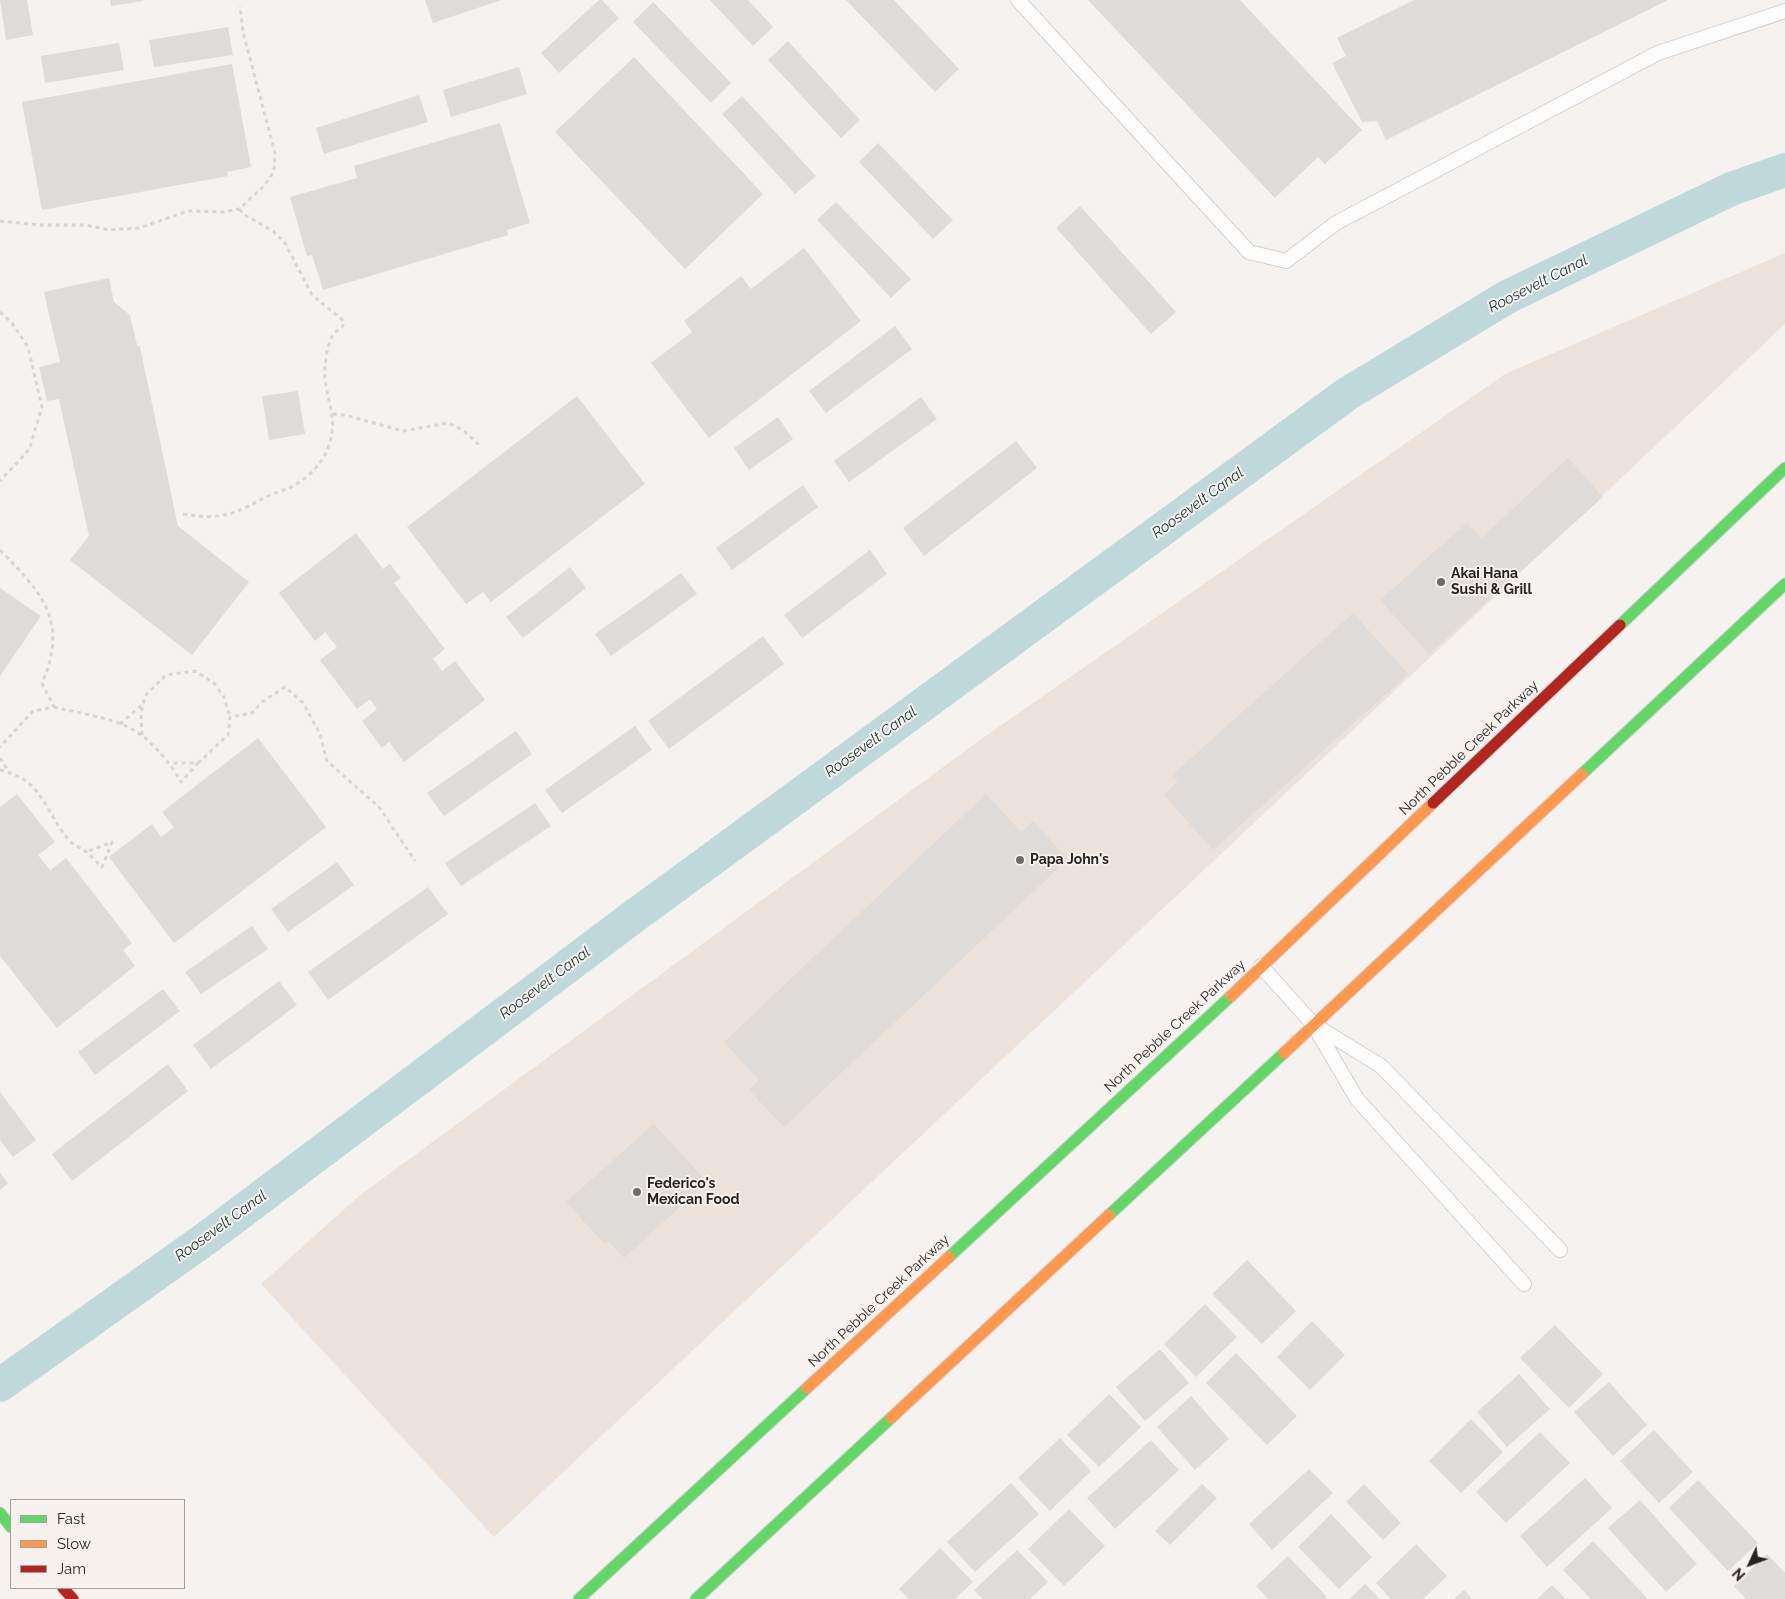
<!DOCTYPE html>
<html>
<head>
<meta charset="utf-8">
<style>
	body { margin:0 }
	#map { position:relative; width:1785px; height:1599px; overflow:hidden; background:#f5f2ef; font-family:Raleway,sans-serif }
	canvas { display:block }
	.legend { position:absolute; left:10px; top:1499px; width:175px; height:90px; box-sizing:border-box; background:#f7f1ed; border:1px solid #a39f9c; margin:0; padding:6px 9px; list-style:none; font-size:15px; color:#262423 }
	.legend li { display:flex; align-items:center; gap:10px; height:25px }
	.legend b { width:25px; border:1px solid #a39f9c }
	.north { position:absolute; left:1725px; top:1539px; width:50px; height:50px; -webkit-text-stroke:4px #f7f1ed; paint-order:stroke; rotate:227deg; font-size:14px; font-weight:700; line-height:20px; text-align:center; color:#262423 }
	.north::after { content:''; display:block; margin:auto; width:18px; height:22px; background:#262423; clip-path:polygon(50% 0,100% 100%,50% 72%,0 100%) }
</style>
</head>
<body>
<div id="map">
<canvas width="1785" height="1599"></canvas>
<ul class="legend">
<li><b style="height:6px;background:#63d668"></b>Fast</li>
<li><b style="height:6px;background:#ff974d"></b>Slow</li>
<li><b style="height:6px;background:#b3261e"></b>Jam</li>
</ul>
<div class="north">N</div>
</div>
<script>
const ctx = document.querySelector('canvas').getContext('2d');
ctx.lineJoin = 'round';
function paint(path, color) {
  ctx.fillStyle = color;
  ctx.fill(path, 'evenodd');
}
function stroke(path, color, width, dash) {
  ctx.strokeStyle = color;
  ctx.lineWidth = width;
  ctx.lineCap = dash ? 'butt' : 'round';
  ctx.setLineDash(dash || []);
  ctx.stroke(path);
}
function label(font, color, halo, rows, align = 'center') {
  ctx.font = font + ' Raleway,sans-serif';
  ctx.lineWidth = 4;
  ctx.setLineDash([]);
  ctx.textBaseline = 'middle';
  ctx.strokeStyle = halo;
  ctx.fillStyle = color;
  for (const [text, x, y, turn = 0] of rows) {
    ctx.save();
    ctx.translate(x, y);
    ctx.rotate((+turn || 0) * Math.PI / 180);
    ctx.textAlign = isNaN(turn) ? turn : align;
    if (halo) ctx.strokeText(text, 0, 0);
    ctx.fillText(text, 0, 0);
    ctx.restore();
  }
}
const built = new Path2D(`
	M1785 253V324L494 1537 261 1284 359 1196 980 740 1505 374Z`);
const canal = new Path2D(`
	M0 1385 208 1237 633 917 1347 394 1507 297 1731 189 1785 170`);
const building = new Path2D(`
	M0 0H27L33 35 6 40Z
	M110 0H143V1L111 6Z
	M425 0H501L433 23Z
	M599 0H602L619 18 559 73 541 53Z
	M710 0H748L773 27 753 46Z
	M846 0H894L959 69 935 92Z
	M1088 0H1240L1362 130 1325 164 1318 157 1275 198Z
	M1414 0H1668L1386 140 1377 121 1362 122 1332 63 1346 56 1337 38Z
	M653 2 731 83 711 103 633 22Z
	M228 27 233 55 154 67 149 40Z
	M788 41 860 120 841 138 768 60Z
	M119 43 124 70 45 83 41 56Z
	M634 57 763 194 685 269 555 132Z
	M232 64 251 167 227 172 228 176 42 210 22 102Z
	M519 67 527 94 451 117 443 90Z
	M419 95 428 122 324 154 316 128Z
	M742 96 816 176 795 194 722 114Z
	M500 123 530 223 507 230 508 235 323 290 312 255 307 256 290 197 357 178 354 166Z
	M878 143 953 220 933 239 859 162Z
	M836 202 911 279 891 298 817 220Z
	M1080 206 1176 312 1151 334 1056 228Z
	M804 248 861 321 709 438 651 363 692 332 684 321 741 276 751 289Z
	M109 278 114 302 130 315 137 345 140 347 178 526 249 582 192 655 70 560 89 536 59 399 47 401 39 367 60 362 44 292Z
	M895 326 912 349 826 413 809 391Z
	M298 391 305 434 269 440 262 396Z
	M577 396 645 484 491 602 483 592 466 604 407 527Z
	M921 397 937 419 849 482 834 461Z
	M778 417 793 439 749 470 734 448Z
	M1016 441 1037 468 924 556 903 528Z
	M1568 458 1603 497 1429 654 1380 600 1467 523 1481 538Z
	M803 485 818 507 732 570 716 548Z
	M356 533 383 569 390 564 401 578 394 583 445 649 433 659 442 671 455 661 485 700 404 762 389 742 382 748 362 721 377 709 370 699 357 709 320 660 337 647 325 632 315 641 279 593Z
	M870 550 887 574 802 638 784 615Z
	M570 567 586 588 523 638 506 617Z
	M681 573 697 594 611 656 595 634Z
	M0 588 41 616 0 676Z
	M1353 613 1408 674 1213 850 1164 795 1178 781 1172 775Z
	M763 636 784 664 669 749 648 721Z
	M635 726 652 750 562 813 545 790Z
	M516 731 532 754 444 816 427 793Z
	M258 738 326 827 174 943 109 857 152 824 161 837 174 827 162 812Z
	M17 794 55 842 38 855 50 870 66 858 132 943 123 950 135 966 57 1028 0 956V807Z
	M986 794 1021 832 1033 821 1068 859 784 1127 749 1090 759 1080 724 1042Z
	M535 803 551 826 461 886 445 863Z
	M337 862 354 885 288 932 271 909Z
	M428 887 448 914 328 1000 308 972Z
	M252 926 268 949 201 994 185 972Z
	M279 981 297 1005 211 1069 193 1045Z
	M163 989 180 1011 95 1075 78 1052Z
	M168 1064 188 1091 72 1181 52 1154Z
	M0 1092 36 1140 13 1157 0 1140Z
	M654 1124 707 1182 624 1258 608 1241 605 1244 566 1202Z
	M0 1173 8 1183 0 1190Z
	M1247 1260 1296 1311 1262 1344 1212 1294Z
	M1205 1304 1237 1337 1196 1377 1164 1344Z
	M1312 1321 1345 1355 1310 1390 1277 1357Z
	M1555 1325 1603 1374 1569 1408 1520 1358Z
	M1160 1349 1189 1383 1145 1421 1116 1387Z
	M1236 1353 1297 1416 1267 1445 1206 1383Z
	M1519 1374 1550 1409 1507 1447 1477 1412Z
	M1609 1382 1647 1425 1613 1456 1574 1412Z
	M1109 1394 1141 1427 1099 1467 1067 1435Z
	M1191 1396 1229 1439 1195 1470 1157 1427Z
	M1471 1419 1503 1452 1461 1493 1429 1461Z
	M1654 1430 1693 1472 1659 1503 1620 1461Z
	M1540 1432 1570 1463 1506 1523 1476 1492Z
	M1060 1438 1091 1471 1050 1511 1018 1478Z
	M1151 1440 1179 1470 1115 1529 1087 1498Z
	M1309 1469 1333 1493 1272 1550 1249 1524Z
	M1585 1478 1612 1508 1547 1567 1520 1536Z
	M1698 1480 1758 1543 1728 1571 1669 1508Z
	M1011 1483 1039 1514 975 1572 947 1542Z
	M1202 1484 1217 1498 1170 1545 1155 1531Z
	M1364 1484 1401 1523 1383 1540 1346 1502Z
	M1640 1500 1697 1564 1666 1592 1608 1528Z
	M1069 1509 1105 1546 1064 1586 1028 1549Z
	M1331 1514 1372 1557 1339 1589 1298 1547Z
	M1593 1541 1648 1599H1591L1563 1570Z
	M1416 1544 1447 1576 1423 1599H1391L1376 1583Z
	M940 1548 973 1582 955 1599H909L899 1589Z
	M1017 1550 1048 1582 1030 1599H983L974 1590Z
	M1767 1554 1785 1573V1599H1746L1734 1586Z
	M1288 1556 1327 1597 1325 1599H1268L1256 1586Z
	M1365 1584 1380 1599H1349Z
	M1552 1585 1566 1599H1537Z
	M1464 1590 1472 1599H1454Z`);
const path = new Path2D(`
	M0 221 39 225H86L109 230 139 228 188 211 223 212 239 209 264 186 274 172 275 153 243 32 240 6
	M0 312 12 323 28 347 42 407 29 450 0 481
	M333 414 345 415 403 431 448 423 463 430 479 445
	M183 514C224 521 235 513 270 495 275 492 282 491 287 489 311 478 329 458 332 432 335 410 323 390 325 368 326 357 327 345 333 335 337 329 344 329 344 321L312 295 285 243 273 231 245 215 239 209
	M0 550C42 593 69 621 42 683L54 707 33 711 0 747
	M54 707C74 712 110 718 128 727 150 738 169 761 181 782L198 763H171
	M120 724 142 705
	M142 735 141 713 145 696 166 675 195 671 214 683 224 697 230 717
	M0 758 8 771
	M198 763 228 735 230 717 252 713 262 702 285 687 303 703 320 734 327 761 379 807 415 861
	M0 770C45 781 43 810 69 840 73 845 79 847 85 851 91 855 96 862 102 867L112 842 86 852`);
const lane = new Path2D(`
	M1018 0 1249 252 1286 261 1336 223 1658 53 1785 11
	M1261 966 1313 1024 1357 1099 1524 1284
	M1316 1026 1381 1066 1560 1250`);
const fast = new Path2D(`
	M1620 625 1785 468
	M1582 774 1785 584
	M1109 1215 1284 1053
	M949 1257 1231 996
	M0 1513 11 1527
	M579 1599 807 1388
	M696 1599 891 1418`);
const slow = new Path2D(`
	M1231 996 1433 803
	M1284 1053 1582 774
	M807 1388 949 1257
	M891 1418 1109 1215`);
const jam = new Path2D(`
	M1433 803 1620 625
	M63 1588 73 1599`);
const markers = [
	[1441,582,5,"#6e6c6a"],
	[1020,860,5,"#6e6c6a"],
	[637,1192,5,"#6e6c6a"]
];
const poiNames = [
	["Akai Hana",1451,574],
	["Sushi & Grill",1451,590],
	["Papa John's",1030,860],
	["Federico's",647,1184],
	["Mexican Food",647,1200]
];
const streetNames = [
	["North Pebble Creek Parkway",1469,748,-44],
	["North Pebble Creek Parkway",1175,1026,-43],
	["North Pebble Creek Parkway",879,1301,-43]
];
const waterNames = [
	["Roosevelt Canal",1538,284,-27],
	["Roosevelt Canal",1198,503,-36],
	["Roosevelt Canal",871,742,-36],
	["Roosevelt Canal",545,983,-37],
	["Roosevelt Canal",221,1226,-36]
];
paint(built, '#ebe2dc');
stroke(canal, '#bfd9db', 34);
paint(building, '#dedbd9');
stroke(lane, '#d2d0cd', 16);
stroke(fast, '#d2d0cd', 13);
stroke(slow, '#d2d0cd', 13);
stroke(jam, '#d2d0cd', 13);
stroke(path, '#d6d5d5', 3, [4, 4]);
stroke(lane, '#fefdfd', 14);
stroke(fast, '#63d668', 11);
stroke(slow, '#ff974d', 11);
stroke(jam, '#b3261e', 11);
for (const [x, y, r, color] of markers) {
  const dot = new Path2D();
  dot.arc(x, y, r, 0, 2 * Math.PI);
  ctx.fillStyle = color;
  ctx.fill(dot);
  stroke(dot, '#f7f1ed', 2);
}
label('bold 14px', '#262423', '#f7f1ed', poiNames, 'left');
label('14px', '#262423', '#f7f1ed', streetNames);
label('italic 15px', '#10363a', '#f7f1ed', waterNames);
</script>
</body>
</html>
